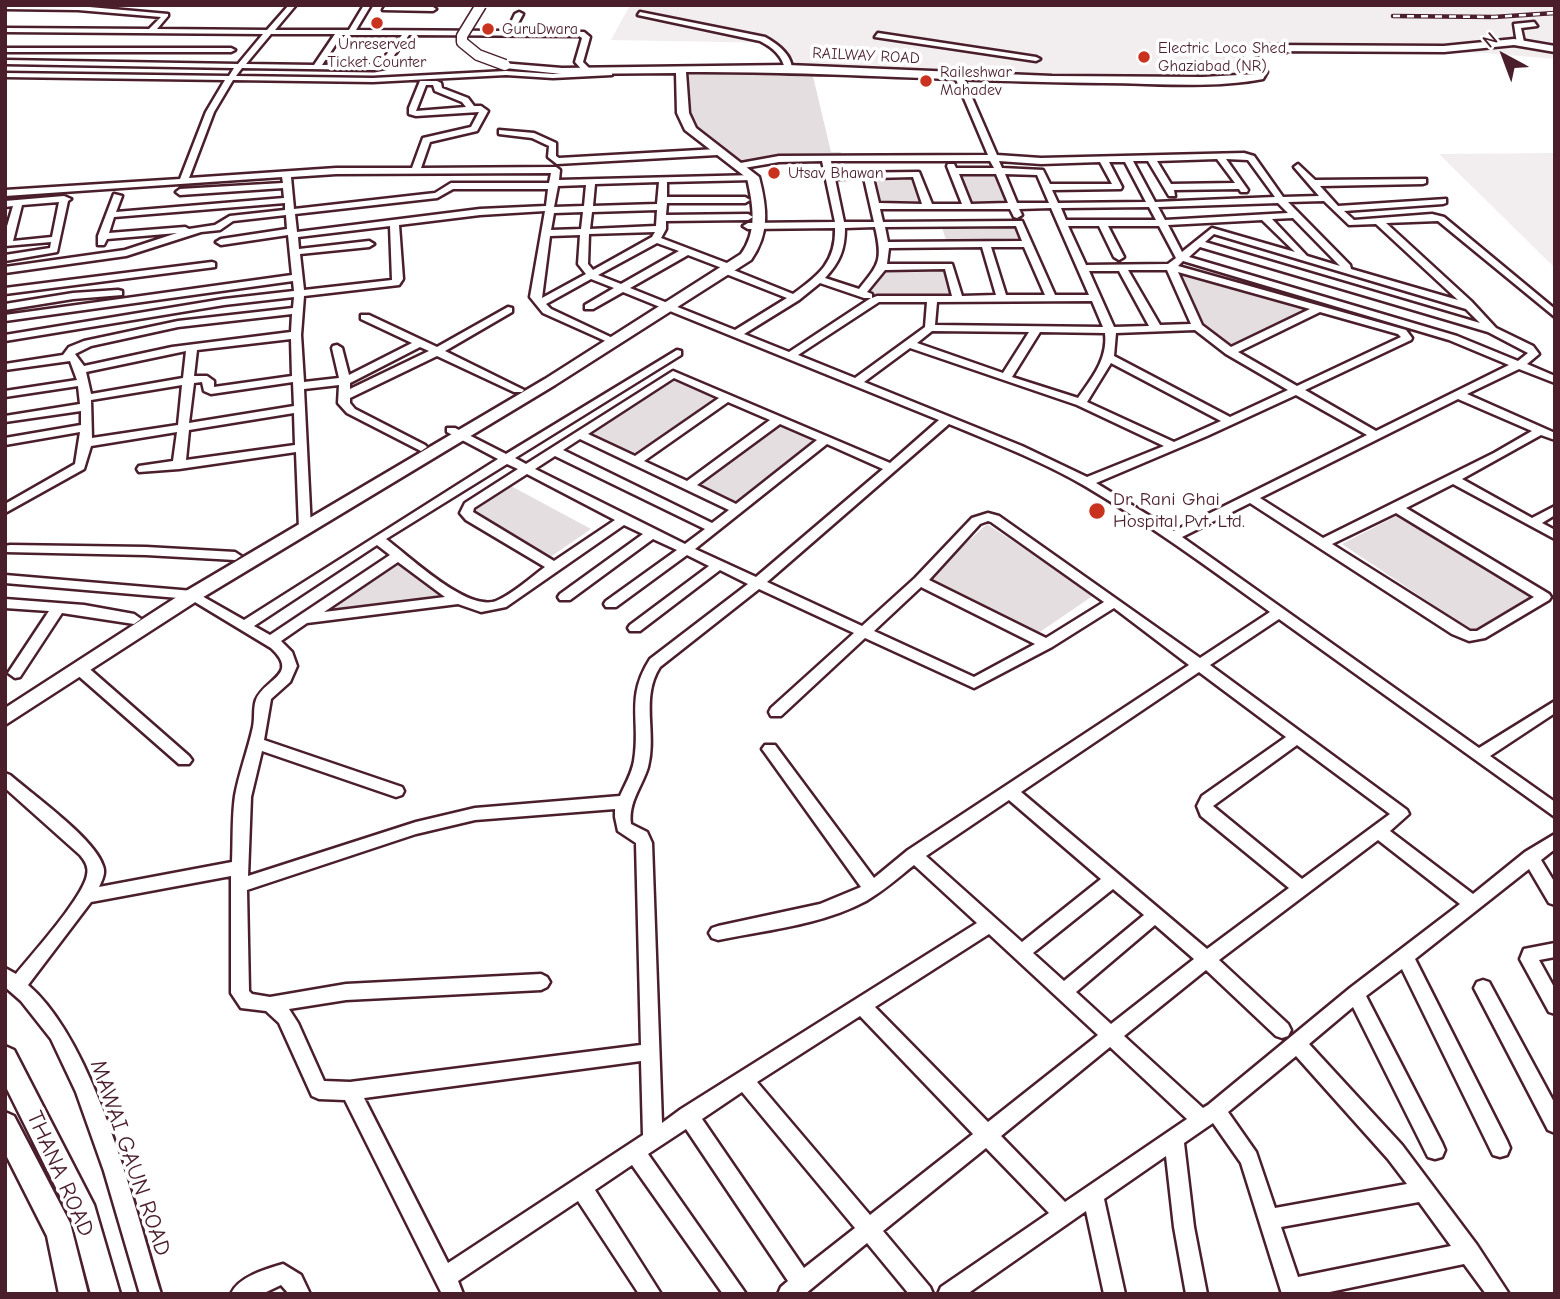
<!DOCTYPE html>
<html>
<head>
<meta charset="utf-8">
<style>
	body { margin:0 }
	#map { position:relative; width:1560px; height:1299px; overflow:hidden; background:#fff; font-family:"Comic Neue",sans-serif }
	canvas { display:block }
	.frame { position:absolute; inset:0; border:7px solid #4a1f2b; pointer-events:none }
	.north { position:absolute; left:1469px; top:21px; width:70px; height:70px; -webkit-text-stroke:5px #fff; paint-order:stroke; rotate:319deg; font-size:19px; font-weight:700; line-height:28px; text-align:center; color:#4a1f2b }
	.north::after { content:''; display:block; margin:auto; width:24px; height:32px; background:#4a1f2b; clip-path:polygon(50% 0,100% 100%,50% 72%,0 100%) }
</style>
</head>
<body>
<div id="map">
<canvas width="1560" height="1299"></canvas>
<div class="frame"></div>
<div class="north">N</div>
</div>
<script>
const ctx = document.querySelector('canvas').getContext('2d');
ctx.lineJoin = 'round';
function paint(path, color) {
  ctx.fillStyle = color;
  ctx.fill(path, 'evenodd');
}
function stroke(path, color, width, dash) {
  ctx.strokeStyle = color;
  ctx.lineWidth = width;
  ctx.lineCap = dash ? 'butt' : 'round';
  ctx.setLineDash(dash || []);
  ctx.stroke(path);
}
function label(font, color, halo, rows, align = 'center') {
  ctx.font = font + ' "Comic Neue",sans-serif';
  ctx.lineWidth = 7;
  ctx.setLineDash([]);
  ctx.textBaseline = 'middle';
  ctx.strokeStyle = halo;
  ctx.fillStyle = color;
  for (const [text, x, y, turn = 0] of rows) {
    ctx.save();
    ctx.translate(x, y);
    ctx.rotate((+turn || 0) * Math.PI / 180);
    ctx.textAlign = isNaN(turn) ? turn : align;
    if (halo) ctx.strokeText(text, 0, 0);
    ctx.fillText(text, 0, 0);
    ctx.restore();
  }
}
const built = new Path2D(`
	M630 5H1555V59L1483 53 1269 50 1253 57 1269 79H1160L800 65 776 43 611 40Z
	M1555 153V268L1439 154Z`);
const green = new Path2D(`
	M686 71 812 72 831 152H841L839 159 776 158 738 165 693 128 687 109 684 72Z
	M956 172H997L1008 205H970Z
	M915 175 925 205 879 204 872 176Z
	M1016 225 1022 242 947 244 942 227Z
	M884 268H948L955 298H877L866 294Z
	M1182 275 1307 310 1228 346 1206 330Z
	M672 378 719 400 636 456 589 434Z
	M779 424 818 441 737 503 697 484Z
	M511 486 591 529 549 558 469 513Z
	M1400 514 1534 598 1475 633 1342 544Z
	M987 524 1094 595 1037 634 925 581Z
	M398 559 453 599 316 614Z`);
const street = new Path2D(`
	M5 5 78 6 168 14V16L157 29 267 30 289 5H296L275 30H349L364 5H371L356 30 507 31 515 14 519 12 523 14 514 31 584 32 590 37 583 62 590 69 612 71V75L553 78 506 75 373 82 233 80 214 112 189 178 336 168H412L423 138 471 127 479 112 416 116 409 114V108L420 81H437L441 83 442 88 468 98 474 106H481L488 111 477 131 430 142 421 168 556 167 560 170 559 180 756 175V179L753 180 667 182V197H745L750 200 745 203H667L666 215 748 214 753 217 748 220 666 221V229L661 238 732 265 734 267 731 269 793 294C819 275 836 262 835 228L748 229 743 226 748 223 835 222 822 161 779 162 738 169 734 166 735 164 779 156 988 155 955 77 959 75 963 77 997 155 1041 158 1244 153 1254 156 1283 197 1319 196 1294 167 1298 164 1315 180 1426 179V183L1423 184 1320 186 1338 206 1446 199V203L1443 204 1344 211 1354 220 1432 214 1444 217 1555 309V317L1438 221 1386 223 1471 301 1496 328 1533 346 1539 354 1527 364 1555 376V383L1519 369 1467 394 1555 433V440L1541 435 1462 479 1532 518 1555 506V515L1542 523 1555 530V539L1453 484 1406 508 1549 594 1551 597 1549 600 1485 638 1469 641 1452 634 1250 503 1182 537 1479 748 1555 701V713L1490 756 1555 802V817L1279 619 1210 665 1407 810 1409 814 1390 831 1473 894 1525 852 1555 834V849L1541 860 1555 883V905L1549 903 1529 869 1415 959 1507 1141 1510 1148 1507 1155 1500 1157 1493 1155 1402 969 1366 996 1442 1143 1445 1150 1442 1157 1435 1159 1428 1157 1353 1007 1309 1044 1402 1145 1477 1245 1509 1294H1486L1464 1264 1320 1294H1282L1241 1163 1213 1123 1184 1143 1194 1227 1207 1294H1186L1174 1227 1166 1156 1104 1199 1125 1294H1104L1086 1211 967 1294H938L941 1287 1049 1213 986 1148 883 1231 930 1287 933 1294H909L867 1243 805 1294H778L781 1287 788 1281 686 1129 648 1154 746 1294H723L632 1165 595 1190 661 1294H639L578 1201 458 1281 463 1294H442L345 1100 319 1099 312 1096 279 1023 266 1011 241 1008 231 993V876L91 902 28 985C96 1043 135 1209 161 1294H140L104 1171 76 1092 51 1039 21 1001 5 987V968L16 974C32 954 83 898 87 875 89 867 85 861 80 855L5 788V773L10 775C33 795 95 839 103 866 106 873 102 880 99 887L232 862C233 840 232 817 235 796 239 773 248 750 253 727 255 718 253 708 256 700 265 678 300 675 271 648L190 599 5 583V575L193 591 244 620 498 459 447 432V428H455L506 454 677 350 681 351V355L515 458 526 464 673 371 890 463 939 420 623 292 593 309H585V305L614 288 591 279 546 304 551 309 619 341 614 344 610 343 543 313 530 297 545 211 480 215 399 225 403 279 399 285 304 296 301 335 304 382 339 378 332 348 333 346 337 345 342 348 349 375 412 343 361 319V315H369L437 347 508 307 512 308V312L445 351 524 390 522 392H514L437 356 350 398V403L355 409 425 445 427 447 421 451 347 413 338 403 339 385 304 389 311 529 309 532 305 533 299 529 296 452 179 469 139 472 137 469 139 466 173 461 177 432 91 446 84 469 5 513V504L75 464 80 432 5 445V438L81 425V411L5 422V416L80 404 78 386 5 397V391L77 380 70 361 5 370V364L63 355 69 347 84 341 178 321 293 308 294 297 224 305 5 341V335L224 299 294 291 293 281 5 321V315L292 275 288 235 221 245 216 242 221 239 287 229 286 215 233 221 220 230 201 232 126 256 5 273V267L125 250 177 233 107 239 104 245H98V236L114 194 122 196 116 212 284 198 283 188 180 195 176 192 180 189 283 183 282 177 5 196V190L180 179 206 112 225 80 5 77V73L229 76 234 68 5 64V60L238 64 263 34 5 32V28L149 29 161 17 78 10 5 9ZM271 34H335L314 65 246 64ZM342 35H402L379 64 322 65ZM409 35 579 36 582 38 575 62 584 72 553 74 506 71 373 78 236 76 242 68 374 70 385 68ZM426 85H433L435 91 462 102 466 107 416 111ZM1217 159 1235 183 1171 184 1157 161ZM1226 159 1248 160 1275 197 1155 202 1133 161H1148L1169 196H1175L1174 190 1239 189 1241 192H1247L1248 190ZM831 161H990L994 168H956L954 164H948L947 166 962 204H932L919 172 833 173ZM999 161 1041 164 1100 162 1112 184H1050L1043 170 1002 168ZM1109 162H1125L1146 202 1058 203 1052 190 1121 189 1122 187ZM551 173 549 183H451L435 193 294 209 291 177 336 174ZM959 174H996L1008 203 971 204ZM1005 174 1037 175 1049 203H1017ZM913 177 922 204 879 203 873 178ZM864 178 874 222H844L835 179ZM659 182 657 204 593 206 595 184ZM586 185 584 206 554 207 558 186ZM453 189H548L546 206 480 209 297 232 295 214 437 198ZM1324 201 1349 225 1376 224 1458 300 1351 269 1350 265 1288 202ZM285 203V210L230 216 215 225 189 229 185 227 109 233 114 217ZM1278 203 1288 213 1165 220 1158 207ZM1149 207 1156 220H1066L1061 208ZM1051 208 1089 295H1055L1022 221 883 222 880 209H1010L1014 217 1017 218 1022 215 1019 209ZM657 210 656 226 590 229 592 212ZM583 212 581 229 551 230 554 213ZM1293 218 1340 266 1307 256 1272 219ZM1262 220 1295 252 1212 228 1182 252 1168 225ZM390 226 392 280 304 290 300 254 369 247 374 244 369 241 299 249 298 237ZM1016 226 1022 241 888 242 885 227ZM1068 226H1099L1114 257 1119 260 1124 257 1108 226H1159L1176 258 1168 264 1086 265ZM875 227C883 261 879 264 859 289L825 278C840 262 845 249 845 228ZM655 232 652 237 593 270 588 264 589 234ZM1214 234 1466 309 1480 323 1205 242ZM580 235 578 264 586 274 542 298 550 236ZM657 243 679 251 621 284 598 275ZM982 247 996 295 962 296 952 264H887L889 248ZM991 247H1024L1045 295H1006ZM1200 247 1488 332 1528 353 1518 361 1457 336 1189 257ZM688 255 722 268 719 270 721 272 787 298 735 330 630 288ZM1183 261 1449 340 1509 365 1376 431 1305 390 1411 340 1412 338 1406 330 1178 266ZM945 269 952 296H877L872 298V294L867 292 885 270ZM1128 270H1167L1191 324 1160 325ZM1089 271H1119L1149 326 1114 327ZM1178 272 1310 309 1231 347 1202 325ZM820 283 864 298H871L789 352 744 334 799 300ZM1092 301 1103 327 935 325 937 302ZM879 302H927L925 327 855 378 798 355ZM1320 312 1398 334 1401 337 1297 386 1238 352ZM292 314 291 332 172 347 84 366 75 354 91 346 178 327ZM1195 330 1226 354 1288 390 1230 417 1114 356 1116 333ZM932 331 1029 332 1003 373 917 343ZM1040 332 1105 333C1108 359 1092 378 1078 398L1012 377ZM291 339 292 376 214 387V381L207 376H194L197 350ZM420 347 429 351 350 389V383ZM910 348 1077 405 1164 446 1087 477 1022 446 864 382ZM186 351 183 378 91 394 86 372ZM1111 363 1221 421 1174 442 1087 402ZM674 378 719 398 635 456 588 434ZM202 382 204 391 211 394 293 382 294 406 189 423 194 383ZM182 385 178 425 92 438 91 400ZM1296 395 1367 435 1174 531 1096 483 1207 436ZM1458 399 1532 431 1494 453 1323 538 1260 498ZM728 402 770 420 687 481 644 461ZM294 413 295 445 186 460 189 430ZM780 424 817 440 736 504 697 485ZM949 424C995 443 1042 461 1085 486 1149 524 1209 568 1270 612L1200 658 999 516 988 513 972 518 915 578 862 626 767 582ZM580 439 729 510 712 523 563 450ZM827 444 883 469 756 577 695 549ZM555 456 705 529 685 544 535 469ZM507 464 518 469 465 503 460 513 466 520 545 567C530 578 513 594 496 601 467 612 409 556 386 539ZM527 474 615 520 554 561 473 512 474 508ZM1396 513 1534 597 1477 631H1470L1332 544ZM988 521 991 522 1104 602 1046 638 929 580 980 524ZM624 525 643 534 560 594 558 597 560 600H570L653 539 677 550 606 601 604 604 606 607H616L687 555 709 566 630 625 628 628 630 631H640L720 570 748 584 650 659C625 698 641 721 634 761 632 773 625 785 620 796L475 808 416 822 248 876 251 797 262 751 396 797 402 795 404 791 402 787 264 740 271 699 290 682 297 666 292 652 281 641 307 623 458 604 481 612 506 607ZM377 545 390 555 270 635 254 626ZM398 562 445 597 324 612ZM921 587 1035 644 974 677 874 631ZM759 589 854 633 771 708 769 712 771 716H781L865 638 974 688 1052 647 1114 608 1189 665 908 850 874 878 775 745H765L762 749 765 753 861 887 820 904 718 926 712 928 709 933 712 938 718 940C767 930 821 925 866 901 883 891 898 878 914 865L977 923 681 1109 662 1123 652 843 647 832 631 824C628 802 642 787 648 767 657 733 640 698 660 667ZM1199 672 1286 737 1202 796 1197 806 1201 816 1289 888 1207 949 1021 792ZM1297 745 1390 814 1302 879 1213 806ZM1009 800 1101 879 1022 942 926 856ZM615 809V817L618 831 636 843 641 1045 350 1082 324 1081 298 1023 289 1009 346 1000 541 990 547 987 550 982 547 977 541 974 346 984 270 997 252 994 249 991 247 890 416 834 475 820ZM1378 840 1460 904 1350 988 1208 1105 1203 1108 1124 1036 1206 970 1276 1036 1282 1038 1288 1036 1291 1030 1288 1024 1219 960ZM1113 889 1144 915 1064 981 1033 953ZM1155 925 1194 959 1111 1024 1076 992ZM989 934 1098 1035 988 1122 875 1007ZM860 1016 973 1134 870 1215 757 1082ZM1110 1047 1187 1119 1065 1202 1001 1136ZM1296 1056 1388 1159 1407 1184 1275 1208 1256 1152 1228 1112ZM641 1061 643 1135 448 1263 364 1098ZM742 1092 855 1228 804 1268 702 1119ZM1419 1202 1451 1246 1298 1277 1281 1227Z
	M385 7H433L436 9 433 11 383 10Z
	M640 12 765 37C776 43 791 54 792 68L785 70C783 56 772 47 760 41L638 15Z
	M1534 22 1537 26 1521 28 1524 42 1517 44 1514 24Z
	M878 33 1036 57 1040 59 1036 61 875 37Z
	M5 48H231L235 50 231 52H5Z
	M499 130 534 133 556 143V156L559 158 717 149 721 152 717 155 557 164 548 157 549 146 532 138 499 134Z
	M64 196 71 199 68 201 57 252 5 261V255L50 248 51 242 5 246V233L13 206 5 207V201ZM59 202 52 237 13 241 22 205Z
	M212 262 215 263V267L5 294V288Z
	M118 290 122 291V295L73 299 5 310V304L73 293Z
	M10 545 146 547 235 552 241 556 235 560 146 555 5 552V546Z
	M5 599 84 605 134 614 141 619 134 624 62 613 20 677 15 678 8 673 49 611 5 608Z
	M79 663 84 664 189 756 192 760 189 764H179L74 672 72 668Z
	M1555 943V957L1539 960 1555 989V1014L1549 1012 1520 959 1524 949Z
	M1483 980 1489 982 1555 1104V1133L1548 1130 1474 988 1477 982Z
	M283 1264 301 1275 310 1294H289L281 1285 262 1294H231C238 1277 266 1269 283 1264Z`);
const secondary = new Path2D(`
	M1514 39 1555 46V52L1514 45 1444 52 1265 51 1254 57 1267 72 1263 79C1212 89 1155 83 1103 83 964 82 825 71 686 72L689 113 696 128 759 177C767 208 770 233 751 260L555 385 200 599 5 725V708L186 591 545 379 741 254C758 231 753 205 747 178L685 130 677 113 676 73 562 74 505 68 501 67V63L562 68 788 65 1052 76 1203 77 1256 74 1244 57 1245 53 1264 45 1444 46Z
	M5 1046 14 1050 94 1205 120 1294H91L71 1218 5 1085Z
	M5 1112 14 1116 70 1223 88 1294H59L47 1236 5 1153Z`);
const rail = new Path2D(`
	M1393 16 1494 17 1555 13`);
const secondaryBridge = new Path2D(`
	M481 5 462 36V42L478 55 505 65`);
const markers = [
	[377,23,7,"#c8321e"],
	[488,29,7,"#c8321e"],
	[1144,57,7,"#c8321e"],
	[926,81,7,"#c8321e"],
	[774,173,7,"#c8321e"],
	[1097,511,9,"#c8321e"]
];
const farPoinames = [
	["GuruDwara",502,29],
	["Unreserved",377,44,"center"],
	["Ticket Counter",377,62,"center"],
	["Electric Loco Shed,",1158,48],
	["Ghaziabad (NR)",1158,66],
	["Raileshwar",940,72],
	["Mahadev",940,90],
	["Utsav Bhawan",788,173]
];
const farStreetnames = [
	["RAILWAY ROAD",866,56,3]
];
const poiNames = [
	["Dr. Rani Ghai",1113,500],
	["Hospital Pvt. Ltd.",1113,522]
];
const nearStreetnames = [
	["MAWAI GAUN ROAD",130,1158,71],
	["THANA ROAD",60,1174,66]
];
paint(built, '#f2eeef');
paint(green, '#e5dee0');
stroke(street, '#4a1f2b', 5);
stroke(secondary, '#4a1f2b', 5);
paint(street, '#fff');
paint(secondary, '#fff');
stroke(rail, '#4a1f2b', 4.5);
stroke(rail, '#fff', 2.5, [7]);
stroke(secondaryBridge, '#4a1f2b', 13, []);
stroke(secondaryBridge, '#fff', 10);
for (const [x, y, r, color] of markers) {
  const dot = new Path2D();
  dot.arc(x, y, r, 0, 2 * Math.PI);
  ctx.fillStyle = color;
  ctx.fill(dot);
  stroke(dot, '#fff', 2.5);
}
label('16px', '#4a1f2b', '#fff', farPoinames, 'left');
label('16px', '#4a1f2b', '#fff', farStreetnames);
label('19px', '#4a1f2b', '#fff', poiNames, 'left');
label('23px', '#4a1f2b', '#fff', nearStreetnames);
</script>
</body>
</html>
